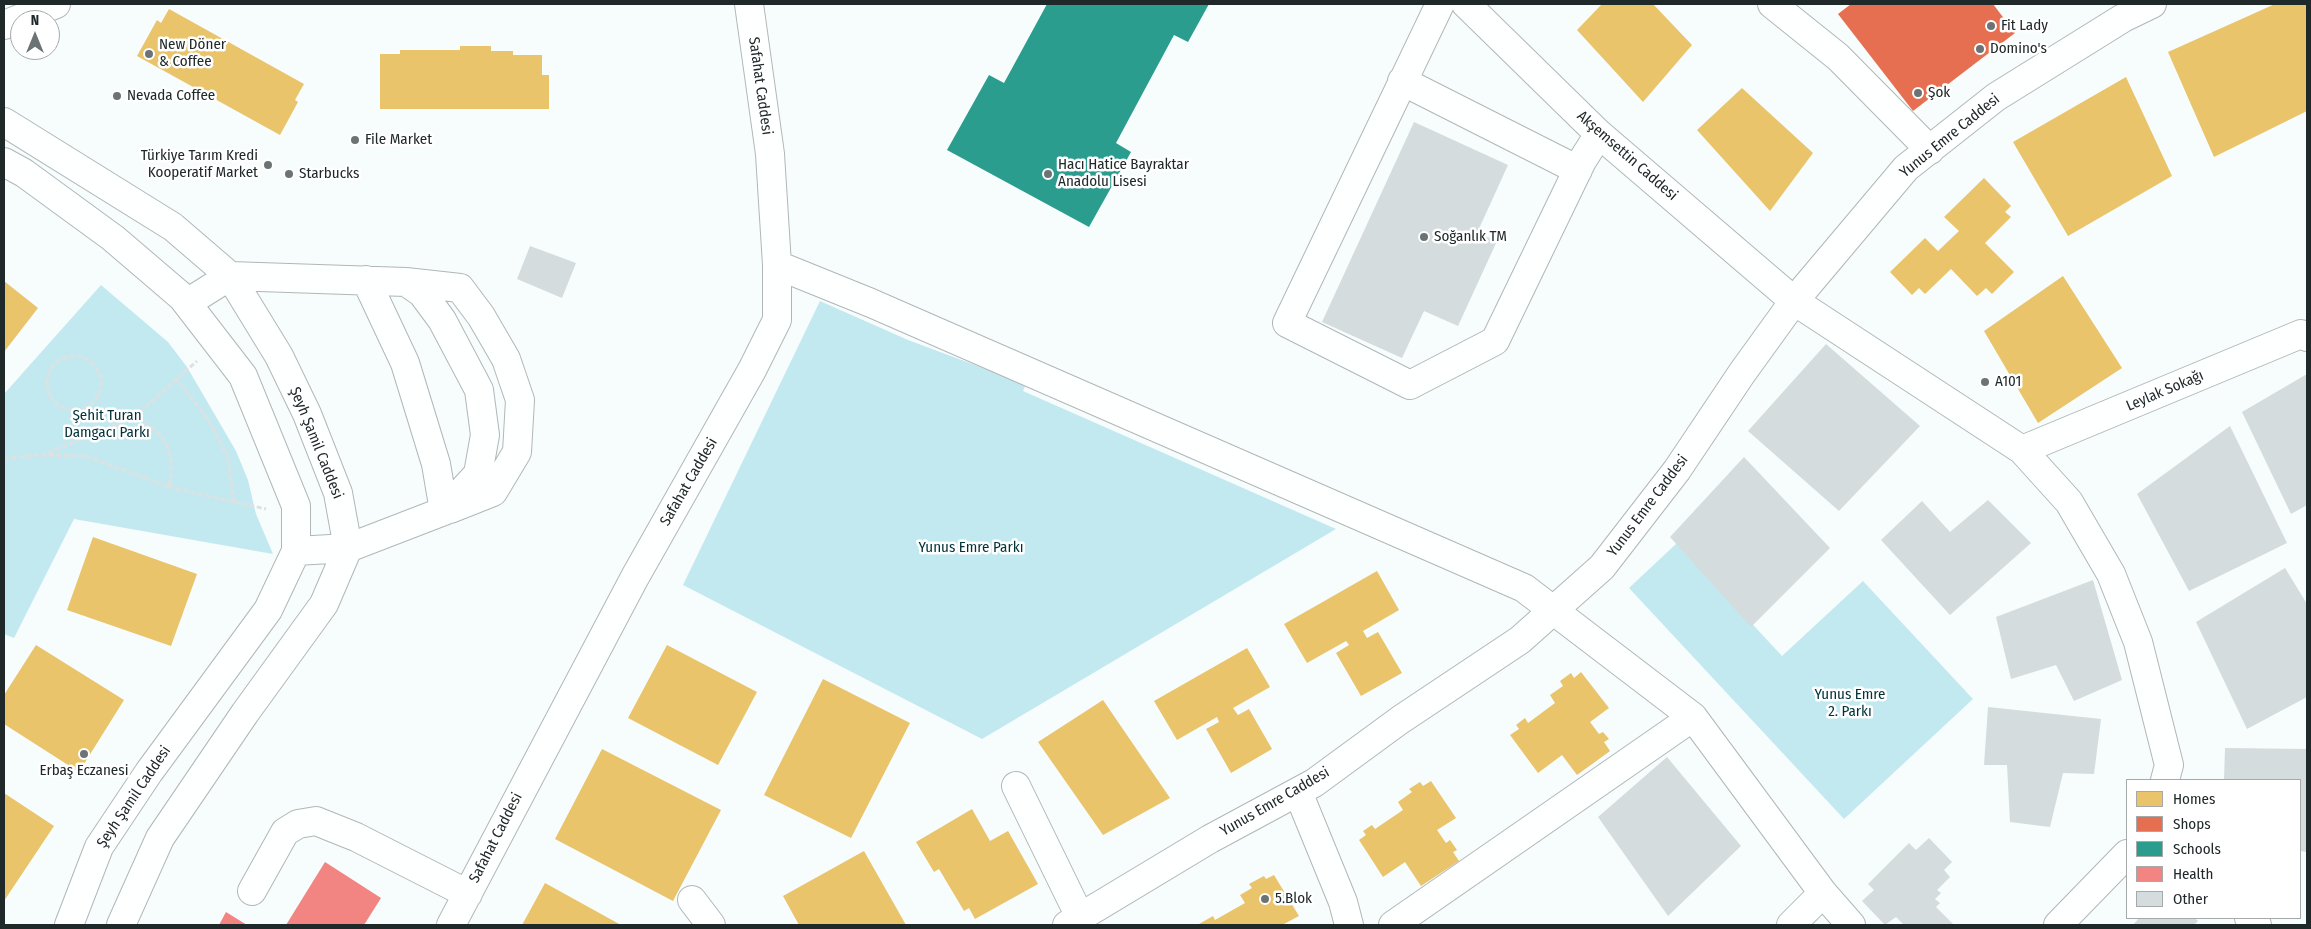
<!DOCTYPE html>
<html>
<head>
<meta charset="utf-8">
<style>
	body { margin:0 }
	#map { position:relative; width:2311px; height:929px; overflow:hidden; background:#f7fcfd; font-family:"Fira Sans Condensed",sans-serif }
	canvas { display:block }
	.frame { position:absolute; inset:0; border:5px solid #20292a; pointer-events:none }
	.legend { position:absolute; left:2126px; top:779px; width:175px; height:140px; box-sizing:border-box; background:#fff; border:1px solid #a6a9aa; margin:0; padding:6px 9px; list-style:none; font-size:15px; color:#20292a }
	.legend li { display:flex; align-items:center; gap:10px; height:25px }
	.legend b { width:25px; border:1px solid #a6a9aa }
	.north { position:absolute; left:10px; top:10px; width:50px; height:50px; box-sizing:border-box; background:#fff; border:1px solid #a6a9aa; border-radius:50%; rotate:0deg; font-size:14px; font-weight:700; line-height:20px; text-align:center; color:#20292a }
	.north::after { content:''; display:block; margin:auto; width:18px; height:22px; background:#6b7374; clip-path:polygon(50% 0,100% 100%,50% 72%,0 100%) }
</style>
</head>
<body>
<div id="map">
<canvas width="2311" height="929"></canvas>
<div class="frame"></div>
<ul class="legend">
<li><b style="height:14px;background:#e9c46a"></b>Homes</li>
<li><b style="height:14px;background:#e76f51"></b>Shops</li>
<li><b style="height:14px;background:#2a9d8f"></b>Schools</li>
<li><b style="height:14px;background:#f28482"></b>Health</li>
<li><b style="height:14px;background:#d5dcdd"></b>Other</li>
</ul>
<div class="north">N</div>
</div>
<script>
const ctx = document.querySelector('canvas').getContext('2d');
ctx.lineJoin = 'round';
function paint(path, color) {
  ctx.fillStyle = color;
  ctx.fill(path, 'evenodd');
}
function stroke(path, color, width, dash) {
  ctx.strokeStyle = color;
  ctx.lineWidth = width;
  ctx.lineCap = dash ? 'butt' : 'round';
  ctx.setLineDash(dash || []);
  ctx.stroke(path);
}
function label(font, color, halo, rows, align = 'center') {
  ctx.font = font + ' "Fira Sans Condensed",sans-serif';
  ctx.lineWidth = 5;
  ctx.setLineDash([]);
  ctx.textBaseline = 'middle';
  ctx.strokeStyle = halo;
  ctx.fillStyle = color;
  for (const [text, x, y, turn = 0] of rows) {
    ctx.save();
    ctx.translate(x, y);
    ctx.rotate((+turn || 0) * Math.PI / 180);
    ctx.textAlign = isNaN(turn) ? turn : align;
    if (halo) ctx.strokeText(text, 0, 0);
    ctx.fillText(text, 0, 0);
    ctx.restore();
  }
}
const green = new Path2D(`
	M101 285 168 342 187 367 236 451 248 480 256 514 273 554 74 519 14 638 4 634V394Z
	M820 301 908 340 1026 384 1023 391 1336 529 982 739 683 585Z
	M1677 543 1782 656 1863 581 1973 699 1844 819 1629 588Z`);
const homes = new Path2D(`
	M1602 4H1653L1692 45 1643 102 1577 30Z
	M2275 4H2307V111L2214 157 2168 52Z
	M169 9 304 84 295 100 298 102 280 135 137 56 157 20 161 23Z
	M460 46H491V51H513V55H542V75H549V109H380V54H400V50H460Z
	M2126 77 2172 176 2068 236 2013 142Z
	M1742 88 1813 153 1770 211 1697 130Z
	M1984 178 2011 206 2005 212 2011 217 1985 243 2014 272 1992 294 1986 288 1977 296 1951 269 1925 294 1919 288 1912 295 1890 272 1925 238 1938 251 1959 231 1944 217Z
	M2063 276 2122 368 2038 423 1984 331Z
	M4 281 38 308 4 352Z
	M93 537 197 574 171 646 67 610Z
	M1377 571 1399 610 1363 631 1367 638 1378 632 1402 673 1361 696 1336 653 1349 645 1346 641 1307 663 1284 624Z
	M36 645 124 700 79 772 4 724V695Z
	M667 645 757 692 718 765 628 718Z
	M1247 648 1270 687 1233 708 1238 715 1249 709 1272 749 1231 773 1206 729 1219 722 1217 717 1177 740 1154 701Z
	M1581 672 1609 708 1590 722 1599 734 1603 732 1609 739 1604 742 1610 751 1577 775 1562 755 1538 773 1510 735 1519 729 1516 725 1525 718 1528 723 1555 703 1550 695 1563 686 1560 681 1571 673 1574 678Z
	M823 679 910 723 851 838 764 795Z
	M1103 700 1170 798 1103 835 1038 742Z
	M602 749 721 810 673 901 555 839Z
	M1431 781 1456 818 1437 830 1446 843 1450 840 1457 850 1453 852 1459 861 1421 886 1405 862 1383 877 1359 840 1366 835 1363 831 1372 825 1375 829 1403 810 1398 802 1412 792 1409 789 1420 782 1423 786Z
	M4 793 54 826 4 901Z
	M972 809 990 841 1008 831 1038 884 975 919 969 908 964 911 939 869 934 872 916 842Z
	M864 851 906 925H799L783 896Z
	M1274 875 1299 916 1282 925H1200L1199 924 1213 916 1215 920 1245 903 1240 895 1252 888 1249 884 1264 876 1266 879Z
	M545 883 621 925H522Z`);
const shops = new Path2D(`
	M1851 4H1993L2015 33 1913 111 1838 14Z`);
const schools = new Path2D(`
	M1047 4H1209L1188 42 1174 35 1116 143 1131 152 1089 227 947 150 989 75 1004 83Z`);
const health = new Path2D(`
	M325 862 381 898 364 925H286Z
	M226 912 247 925H219Z`);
const building = new Path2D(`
	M1414 122 1508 165 1477 233 1497 241 1458 326 1424 311 1402 358 1322 322Z
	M530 246 576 263 562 298 517 279Z
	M1826 344 1920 426 1839 511 1748 431Z
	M2307 374V505L2291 514 2242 412Z
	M2230 426 2287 543 2189 591 2137 494Z
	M1744 457 1830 548 1751 627 1670 537Z
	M1988 500 2031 543 1950 615 1881 540 1922 501 1950 532Z
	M2285 568 2307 604V697L2247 729 2196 622Z
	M2093 580 2122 680 2074 701 2056 665 2011 679 1996 617Z
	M1988 707 2101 719 2094 774 2063 773 2050 827 2010 822 2007 765H1984Z
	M2225 748 2307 749V852L2300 851V780H2224Z
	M1667 757 1741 846 1668 916 1598 817Z
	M1929 838 1952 862 1944 870 1950 877 1937 890 1941 893 1935 899 1940 903 1936 907 1954 925H1904L1896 917 1885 925 1862 901 1874 890 1868 884 1909 843 1916 850Z
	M2139 918H2195L2198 921 2194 925H2133Z`);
const path = new Path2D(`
	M47 383a27 27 0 1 1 54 0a27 27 0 1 1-54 0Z
	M176 379 207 418 227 455 234 502
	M86 407 99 431
	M134 417 197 361
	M4 459 35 455 86 456 169 487C176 451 166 433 134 417L43 455
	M169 487 266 509`);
const minor = new Path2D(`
	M1440 4 1287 323 1410 385 1495 341 1582 161 1599 134
	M1466 4 1599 134 1794 301 2022 450 2069 502 2111 574 2138 642 2169 765 2165 780
	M1772 4 1838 57 1930 150
	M4 25 56 4
	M1402 81 1578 170
	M4 122 173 227 230 276 279 356 307 414 338 493 348 548 324 604 245 713 160 838 121 925
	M4 162 24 173 113 238 182 297 243 376 296 506V551L268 610 149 772 99 847 69 925
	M777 265 871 303 1524 588 1693 717 1823 893 1851 925
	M406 282 460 288 481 316 506 359 520 400 517 452 493 492 450 509
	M187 303 230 276 406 282 422 293 442 320 479 390 485 435 478 474 444 511
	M2022 450 2301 334 2307 337
	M296 551 348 548 444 511 436 464 405 363 366 280
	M1016 786 1080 917
	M1298 792 1343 902 1349 925
	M252 891 285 832 298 824 316 821 356 837 468 894
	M692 900 711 925
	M2249 918 2257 925
	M451 925 635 577 752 370 777 320V265L770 154 749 4
	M1067 925 1210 839 1314 783 1400 720 1520 640 1602 567 1677 470 1742 373 1794 301 1906 168 1996 97 2123 18 2152 4
	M1393 925 1693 717
	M1791 925 1823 893
	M2058 925 2127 854`);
const markers = [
	[1991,26,5,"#6b7374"],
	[1980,49,5,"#6b7374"],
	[149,54,5,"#6b7374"],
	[1918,93,5,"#6b7374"],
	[117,96,5,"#6b7374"],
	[355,140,5,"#6b7374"],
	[268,165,5,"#6b7374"],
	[289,174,5,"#6b7374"],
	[1048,174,5,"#6b7374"],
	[1424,237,5,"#6b7374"],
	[1985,382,5,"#6b7374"],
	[84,754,5,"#6b7374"],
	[1265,899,5,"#6b7374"]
];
const poiNames = [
	["Fit Lady",2001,26],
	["New Döner",159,45],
	["& Coffee",159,62],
	["Domino's",1990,49],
	["Şok",1928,93],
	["Nevada Coffee",127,96],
	["File Market",365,140],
	["Türkiye Tarım Kredi",258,156,"right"],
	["Kooperatif Market",258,173,"right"],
	["Hacı Hatice Bayraktar",1058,165],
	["Anadolu Lisesi",1058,182],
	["Starbucks",299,174],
	["Soğanlık TM",1434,237],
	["A101",1995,382],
	["Erbaş Eczanesi",84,771,"center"],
	["5.Blok",1275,899]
];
const streetNames = [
	["Safahat Caddesi",760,86,82],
	["Yunus Emre Caddesi",1950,136,-39],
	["Akşemsettin Caddesi",1627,156,41],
	["Leylak Sokağı",2165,391,-23],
	["Şeyh Şamil Caddesi",316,443,68],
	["Safahat Caddesi",689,482,-60],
	["Yunus Emre Caddesi",1648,506,-53],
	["Şeyh Şamil Caddesi",134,797,-56],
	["Yunus Emre Caddesi",1275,802,-30],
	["Safahat Caddesi",496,838,-63]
];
const parkNames = [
	["Şehit Turan",107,416],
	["Damgacı Parkı",107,433],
	["Yunus Emre Parkı",971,548],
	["Yunus Emre",1850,695],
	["2. Parkı",1850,712]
];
paint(green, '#c3e9f0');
paint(homes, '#e9c46a');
paint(shops, '#e76f51');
paint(schools, '#2a9d8f');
paint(health, '#f28482');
paint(building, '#d5dcdd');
stroke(minor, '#b1b7b8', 30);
stroke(path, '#dee1e1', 3, [5, 2.5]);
stroke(minor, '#feffff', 28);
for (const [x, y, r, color] of markers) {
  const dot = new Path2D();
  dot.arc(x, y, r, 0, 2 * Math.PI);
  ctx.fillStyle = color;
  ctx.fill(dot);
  stroke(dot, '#fff', 2);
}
label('15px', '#20292a', '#fff', poiNames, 'left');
label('15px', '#20292a', '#fff', streetNames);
label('15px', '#003239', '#fff', parkNames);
</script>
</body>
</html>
